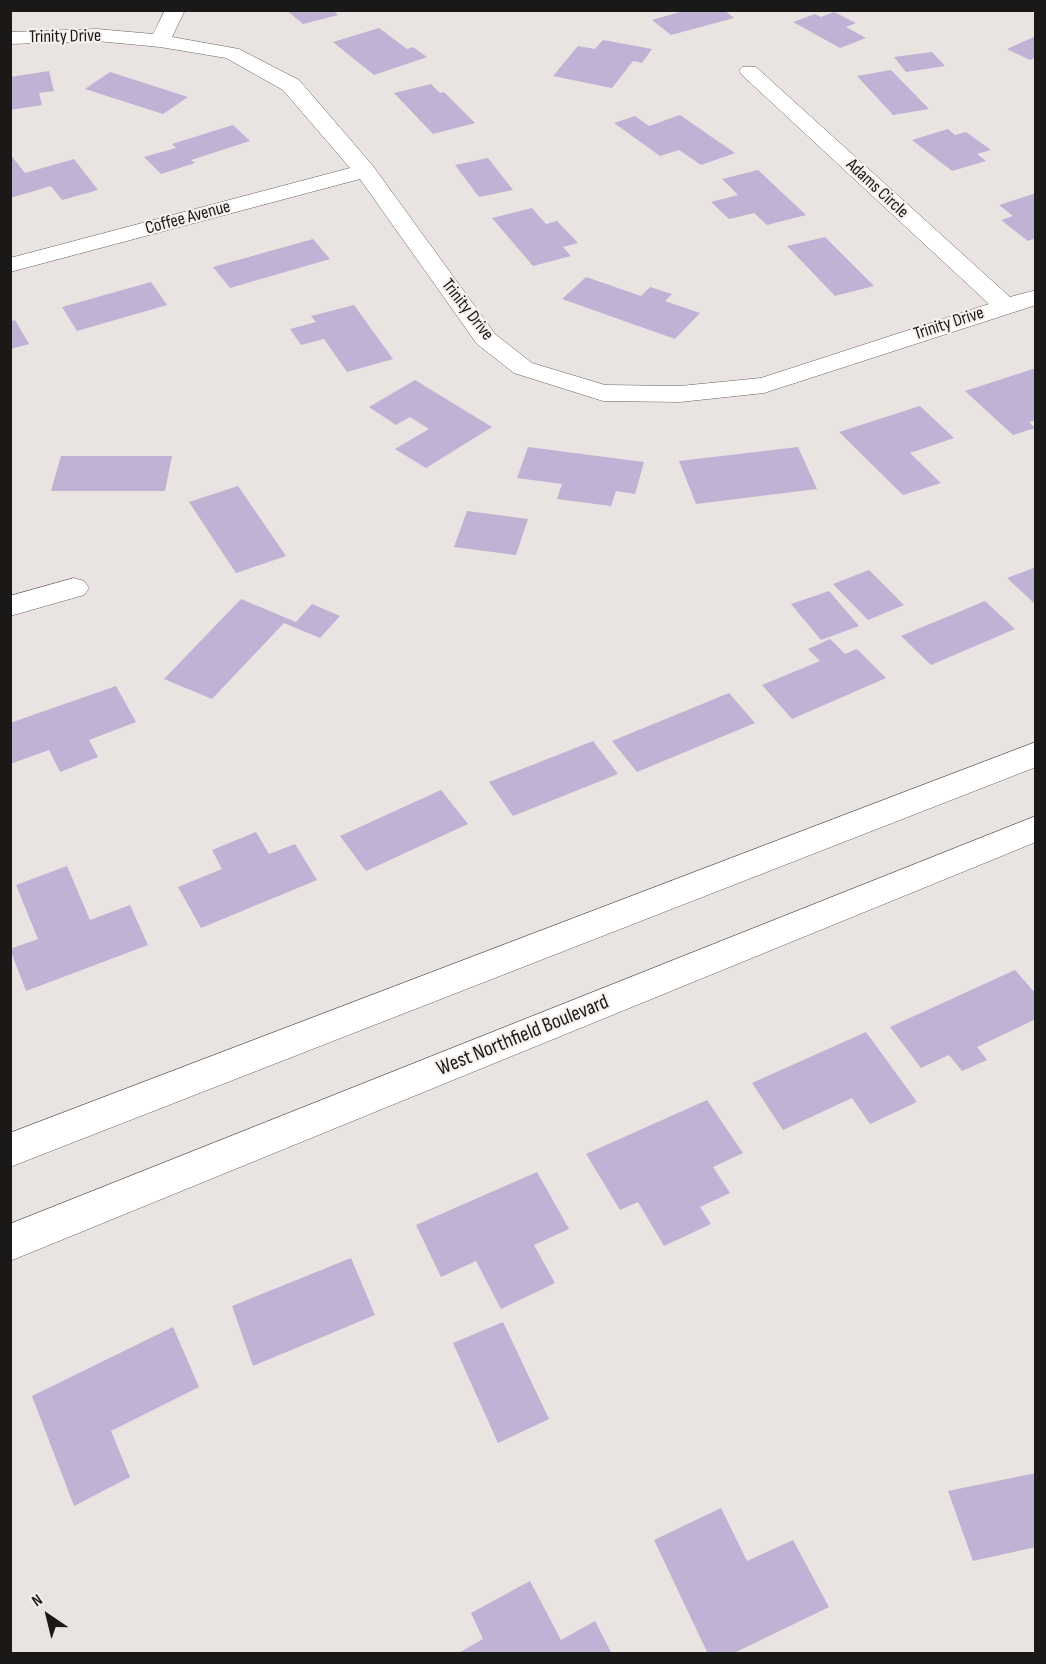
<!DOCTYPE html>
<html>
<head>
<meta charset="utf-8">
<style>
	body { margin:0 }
	#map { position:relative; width:1046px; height:1664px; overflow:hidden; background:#e9e3e1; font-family:"Sofia Sans Condensed",sans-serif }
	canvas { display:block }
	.frame { position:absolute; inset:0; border:12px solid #1b1918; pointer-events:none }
	.north { position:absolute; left:18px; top:1586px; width:60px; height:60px; -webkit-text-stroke:4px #f7f1ee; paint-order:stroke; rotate:325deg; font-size:16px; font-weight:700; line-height:24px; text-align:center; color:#1b1918 }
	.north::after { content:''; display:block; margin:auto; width:21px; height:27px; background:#1b1918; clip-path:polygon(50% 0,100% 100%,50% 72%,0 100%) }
</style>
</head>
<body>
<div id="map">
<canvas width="1046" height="1664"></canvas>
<div class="frame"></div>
<div class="north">N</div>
</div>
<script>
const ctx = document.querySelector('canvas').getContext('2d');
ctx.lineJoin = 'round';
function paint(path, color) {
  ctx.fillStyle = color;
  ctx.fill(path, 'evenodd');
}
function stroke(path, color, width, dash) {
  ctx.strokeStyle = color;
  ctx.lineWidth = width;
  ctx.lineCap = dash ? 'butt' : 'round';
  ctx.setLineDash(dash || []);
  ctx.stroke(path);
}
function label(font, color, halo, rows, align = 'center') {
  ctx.font = font + ' "Sofia Sans Condensed",sans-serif';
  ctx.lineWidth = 4.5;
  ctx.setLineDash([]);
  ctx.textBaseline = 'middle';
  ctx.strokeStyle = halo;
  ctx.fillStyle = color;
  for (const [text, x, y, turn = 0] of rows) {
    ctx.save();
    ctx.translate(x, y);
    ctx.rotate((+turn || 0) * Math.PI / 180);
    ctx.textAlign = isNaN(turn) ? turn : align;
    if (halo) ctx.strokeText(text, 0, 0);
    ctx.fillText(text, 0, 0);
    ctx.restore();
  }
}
const building = new Path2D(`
	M286 10H333L338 15 303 24Z
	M687 10H724L734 18 671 35 652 20Z
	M834 12 856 23 846 27 866 38 840 48 793 22 815 14 821 17Z
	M379 28 407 49 413 47 427 57 374 75 333 42Z
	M1036 36V57L1030 60 1007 49Z
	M603 40 652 49 642 63 633 61 612 88 553 76 578 46 595 49Z
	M932 52 945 66 906 72 894 57Z
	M891 70 929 109 893 115 857 76Z
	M49 71 54 91 39 93 42 105 10 110V77Z
	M110 72 188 97 163 114 85 89Z
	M431 84 440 93 444 92 475 123 433 134 394 93Z
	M680 115 735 153 701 165 679 150 660 156 614 123 635 116 649 126Z
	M233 125 250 141 191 160 195 163 161 174 144 157 176 148 172 144Z
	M948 129 955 135 966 132 991 150 977 154 986 161 952 171 912 140Z
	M10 154 25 173 74 159 98 190 62 200 51 186 10 198Z
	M488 158 513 190 479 197 455 165Z
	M758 170 806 215 767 225 754 213 729 219 711 202 738 195 722 179Z
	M1036 193V238L1028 241 1001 220 1013 216 999 205Z
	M532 208 546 224 557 221 578 243 563 247 571 256 533 266 492 218Z
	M825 237 874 286 835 296 787 246Z
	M313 239 330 259 230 288 213 267Z
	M586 277 641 296 650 287 672 294 665 301 700 313 675 339 562 299Z
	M151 282 167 305 77 331 62 307Z
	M354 305 393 359 347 372 324 339 301 345 290 329 316 322 311 316Z
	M15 320 29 344 10 349V322Z
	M1036 368V420L1029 422 1035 428 1013 435 965 391Z
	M415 380 492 427 426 468 395 449 429 429 410 417 396 425 369 407Z
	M920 406 954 438 910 453 941 483 903 495 839 432Z
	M528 447 644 462 635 494 616 491 611 506 557 499 562 484 517 478Z
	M798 447 817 489 696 504 679 461Z
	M61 456H172L165 491H51Z
	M238 486 286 556 236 573 189 502Z
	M467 511 528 519 516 555 454 547Z
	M1036 567V605L1007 578Z
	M869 570 904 605 868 620 833 584Z
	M829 591 859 626 821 640 791 604Z
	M241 599 296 622 312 604 340 616 320 638 284 623 212 699 164 679Z
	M985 601 1015 629 931 665 901 636Z
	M830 639 845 654 857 649 886 678 792 719 762 685 820 661 808 649Z
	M116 686 136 722 89 740 98 757 60 772 49 750 10 764V723Z
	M729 693 755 723 637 772 612 741Z
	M593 741 618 774 513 816 489 782Z
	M441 790 468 824 366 871 340 836Z
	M256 832 269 854 295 844 317 880 201 928 178 887 222 869 212 850Z
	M67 866 90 920 130 905 148 945 26 991 10 949 38 939 16 885Z
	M1015 970 1036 994V1019L977 1047 987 1060 962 1071 949 1055 921 1068 890 1027Z
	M866 1032 917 1102 870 1124 852 1098 783 1130 752 1083Z
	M707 1100 743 1153 713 1167 730 1193 700 1207 711 1224 664 1246 638 1202 620 1210 586 1154Z
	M537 1172 569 1229 534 1245 555 1283 501 1309 476 1261 441 1277 416 1225Z
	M351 1258 375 1315 253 1366 232 1306Z
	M503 1322 549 1419 498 1443 453 1343Z
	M173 1327 199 1387 111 1431 130 1477 74 1506 32 1396Z
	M1036 1473V1547L973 1561 948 1491Z
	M721 1508 747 1561 793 1540 829 1607 732 1654H708L654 1540Z
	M530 1581 561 1640 595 1621 612 1654H457L483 1639 471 1613Z`);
const minor = new Path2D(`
	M165 10H185L172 37 239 49 299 80 373 166 495 334 532 363 605 385 680 386 761 378 989 304 742 75 739 71 742 67H756L1010 297 1036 290V305L764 393 680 402 603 401 514 373 477 344 360 179 10 272V258L350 168 283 90 226 58 160 47 97 41 10 44V32L97 29 153 34Z
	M74 578 84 581 89 588 84 595 10 616V596Z`);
const major = new Path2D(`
	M1036 742V767L10 1167V1133Z
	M1036 816V842L10 1261V1224Z`);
const farStreetnames = [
	["Trinity Drive",65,37,-1],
	["Adams Circle",877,189,43],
	["Coffee Avenue",188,218,-15],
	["Trinity Drive",467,310,52],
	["Trinity Drive",949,324,-18]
];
const streetNames = [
	["West Northfield Boulevard",523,1036,-22]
];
paint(building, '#bfb2d4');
stroke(minor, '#66615f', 1);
stroke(major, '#66615f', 1);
paint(minor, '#fff');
paint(major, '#fff');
label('18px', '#1b1918', '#f7f1ee', farStreetnames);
label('21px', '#1b1918', '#f7f1ee', streetNames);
</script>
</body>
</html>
